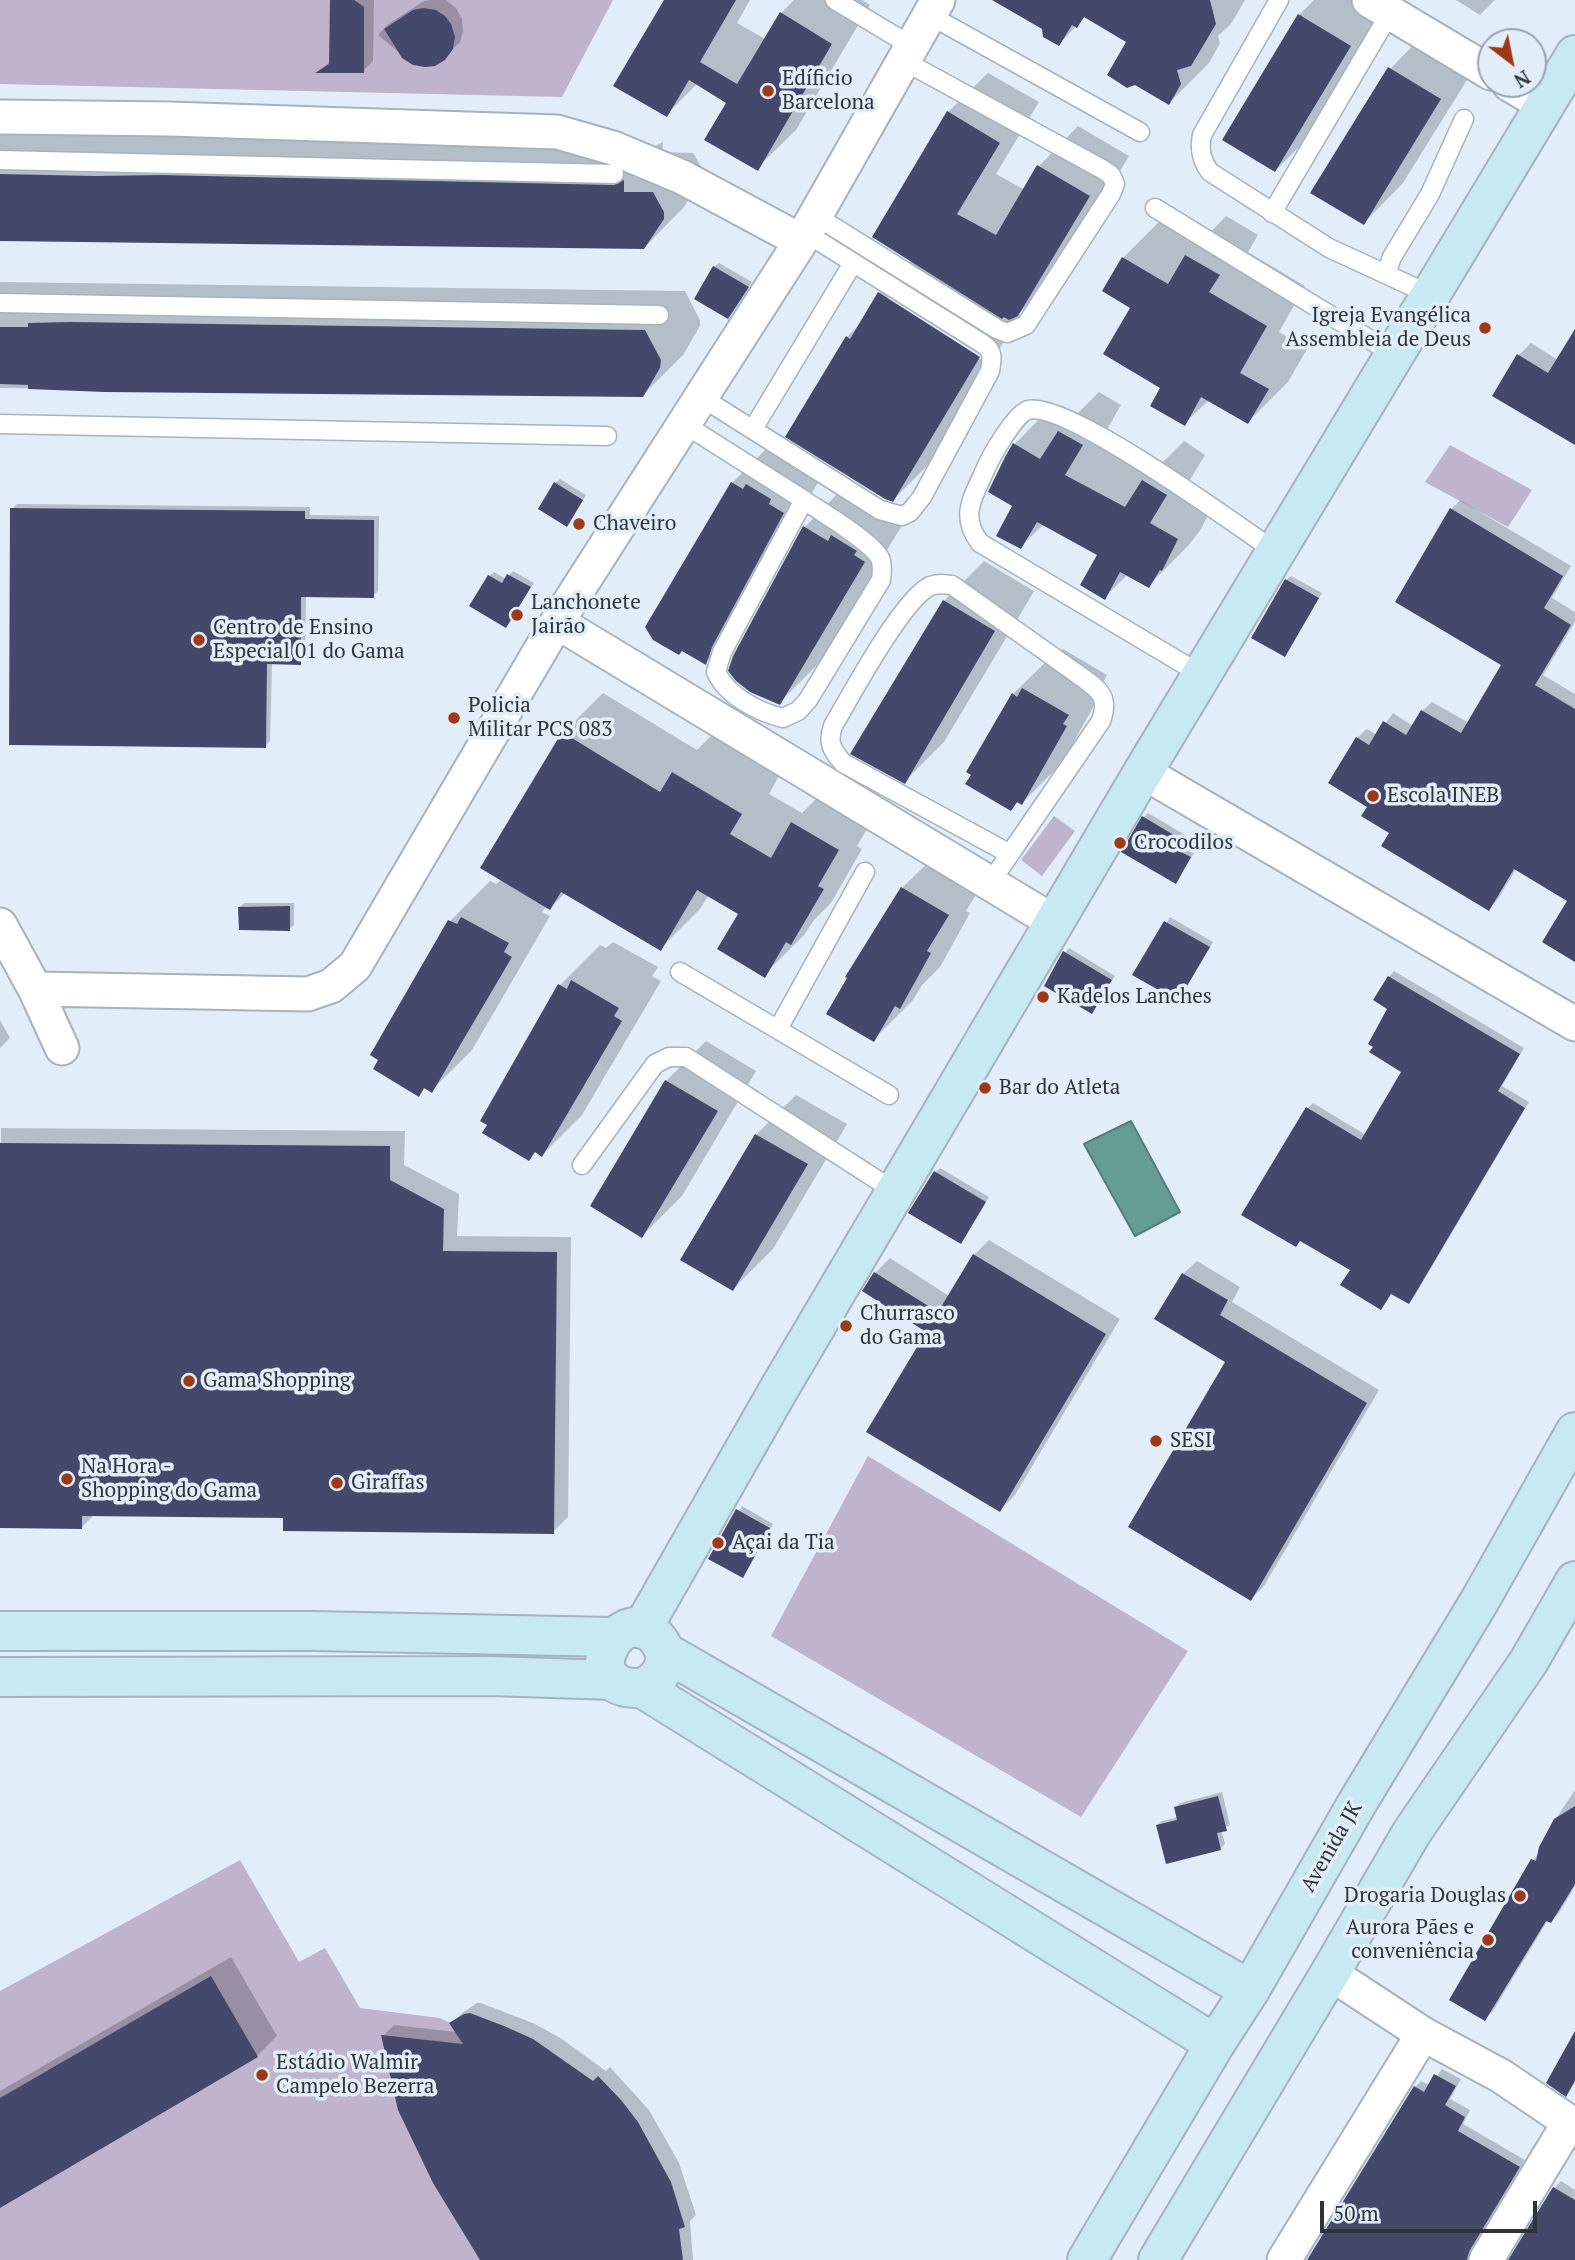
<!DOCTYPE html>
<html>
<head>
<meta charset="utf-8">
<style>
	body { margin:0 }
	#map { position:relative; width:1575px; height:2260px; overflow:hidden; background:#e1eefa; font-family:"PT Serif",serif }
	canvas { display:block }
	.north { position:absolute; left:1477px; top:28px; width:70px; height:70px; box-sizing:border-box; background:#e1eefa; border:2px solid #9aa4ad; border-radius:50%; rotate:148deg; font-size:19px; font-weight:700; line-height:28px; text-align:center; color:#2f3439 }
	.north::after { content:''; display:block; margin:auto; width:24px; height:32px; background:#9f3816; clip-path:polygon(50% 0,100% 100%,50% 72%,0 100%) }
	.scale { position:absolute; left:1320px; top:2201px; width:217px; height:32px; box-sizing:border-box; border:4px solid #2f3439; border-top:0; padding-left:9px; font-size:21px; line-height:24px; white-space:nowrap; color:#2f3439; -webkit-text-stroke:5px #e1eefa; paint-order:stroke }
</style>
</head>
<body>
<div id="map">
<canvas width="1575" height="2260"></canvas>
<div class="north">N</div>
<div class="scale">50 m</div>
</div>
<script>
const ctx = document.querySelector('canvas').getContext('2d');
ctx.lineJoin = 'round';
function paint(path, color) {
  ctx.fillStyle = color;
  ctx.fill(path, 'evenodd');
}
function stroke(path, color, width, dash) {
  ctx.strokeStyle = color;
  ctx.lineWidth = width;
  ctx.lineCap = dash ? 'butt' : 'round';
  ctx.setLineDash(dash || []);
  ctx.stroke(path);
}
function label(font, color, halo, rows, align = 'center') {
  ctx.font = font + ' "PT Serif",serif';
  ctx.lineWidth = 7;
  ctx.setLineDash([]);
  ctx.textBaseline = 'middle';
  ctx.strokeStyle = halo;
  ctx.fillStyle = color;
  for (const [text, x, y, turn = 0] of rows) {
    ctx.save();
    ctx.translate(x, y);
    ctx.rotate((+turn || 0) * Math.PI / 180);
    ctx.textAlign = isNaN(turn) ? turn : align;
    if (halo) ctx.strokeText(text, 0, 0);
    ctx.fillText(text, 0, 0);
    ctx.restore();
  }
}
const green = new Path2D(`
	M0 0H613L562 97 0 84Z
	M1450 445 1532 490 1508 527 1425 482Z
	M1054 816 1075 831 1042 876 1021 860Z
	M868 1456 1188 1651 1081 1817 771 1636Z
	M240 1860 299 1962 325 1948 360 2008 440 2018 498 2047 636 2260H0V1991Z`);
const water = new Path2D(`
	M1131 1121 1180 1212 1135 1236 1084 1144Z`);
const shadow = new Path2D(`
	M331 0H374L373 61 363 71H319L331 61Z
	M430 0H446L456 8 462 19 463 31 460 42 444 58 412 63 378 35 387 25 424 1Z
	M666 0H750L737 23 765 39 781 13 794 0H862L870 5 796 130 757 168 728 102 698 83 666 115Z
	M1015 0H1245L1231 24 1218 36 1220 43 1209 63 1169 103 1128 41 1086 16 1059 44Z
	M1314 0H1380L1389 6 1316 130 1276 170 1299 15Z
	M1456 0H1495L1480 15Z
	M1429 29 1480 59 1403 183 1364 223 1390 69Z
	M988 73 1039 102 996 174 1025 190 1039 166 1078 126 1129 156 1058 274 1017 315 1019 316 933 460 893 500 847 337 862 322 879 293 912 260 948 112ZM889 297 988 360 986 363 887 299Z
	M0 135 201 136 655 146 663 142V152L693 153 704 171 703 177 684 207 644 248 0 240Z
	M1226 216 1258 235 1248 252 1305 286 1279 332 1307 349 1288 382 1248 422 1209 400 1185 423 1163 387 1133 308 1123 258 1163 218 1202 241Z
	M719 263 752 282 732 313 714 267Z
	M0 282 685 291 700 320V326L683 355 642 396 0 388Z
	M1575 337V443L1494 396 1519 355 1531 343 1558 360Z
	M1099 392 1121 405 1104 435 1160 465 1184 441 1205 455 1188 483 1216 499 1201 529 1188 546 1148 586 1128 574 1104 598 1099 555 1044 524 1020 547 1014 505 990 491 1015 444 1054 404 1075 416Z
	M772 443 823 473 751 605 746 623 706 662 732 483Z
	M560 479 586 495 571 520 555 483Z
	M844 487 904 522 819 663 779 703 734 657 805 527Z
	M1460 500 1571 566 1552 598 1575 612V622L1543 675 1575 694V960L1569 901 1516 869 1498 899 1489 909 1391 832 1369 806 1357 738 1367 729 1377 735 1393 713 1413 726 1422 711 1432 702 1469 723 1504 665 1451 510Z
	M17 504 310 507V515L379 516 378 591 373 596 306 595 305 658 300 663H272L270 741 265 746 12 509Z
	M984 561 1034 591 944 742 904 782 944 601Z
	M513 571 534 583 506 626 489 576 494 572 506 579Z
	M1291 576 1322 593 1285 655 1286 580Z
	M1063 649 1107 675 1102 684 1105 686 1062 763 1022 803 1019 801 1011 809 973 774 1013 694 1053 655 1056 656Z
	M603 693 697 750 713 734 780 774 769 794 802 813 832 783 878 810 857 846 862 849 831 903 814 920 804 935 764 975 740 913 709 895 700 909 660 949 566 892 550 908 546 906 542 912 550 916 472 1050 432 1090 426 1087 419 1094 450 921 490 881 496 884 502 879 563 733Z
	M1148 813 1192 839 1186 848 1194 853 1175 882 1144 817Z
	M942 849 988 875 966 911 970 913 940 967 922 985 913 1000 873 1040 902 888Z
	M244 903H294V925L289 929 240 907Z
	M1170 917 1213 942 1182 995 1135 974Z
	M613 942 658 967 652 976 661 981 582 1115 542 1155 536 1151 529 1159 490 1125 560 985 600 945 606 948Z
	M1069 948 1115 976 1092 1012 1065 953Z
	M1394 971 1524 1048 1502 1086 1529 1102 1414 1297 1408 1302 1392 1292 1381 1307 1352 1269 1308 1108 1313 1103 1366 1135 1403 1071 1390 1008 1389 977Z
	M0 1020 10 1038 0 1048Z
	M706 1041 756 1071 682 1196 642 1236 666 1081Z
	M796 1095 847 1124 773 1249 733 1289 756 1135Z
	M1 1128 405 1131 404 1165 459 1194 457 1236 571 1237 568 1517 553 1532 285 1516 95 1514 82 1527 0 1526Z
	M940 1168 989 1197 960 1242 936 1172Z
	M989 1240 1120 1319 1015 1495 1000 1510 929 1331 875 1273 890 1258 949 1296 974 1255Z
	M1197 1261 1240 1287 1232 1302 1379 1390 1264 1586 1251 1599 1228 1362 1183 1274Z
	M742 1506 773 1524 743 1576 711 1558Z
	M1575 1790V1886L1559 1913 1551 1921 1548 1920 1493 2011 1485 2019 1533 1860 1539 1853 1555 1820Z
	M1222 1792 1230 1825 1221 1830 1225 1844 1220 1849 1158 1825 1162 1821 1178 1817 1176 1807 1180 1803Z
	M231 1957 277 2036 257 2056 0 2205V2091Z
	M477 2003H481L535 2024 562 2039 606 2071 610 2067 649 2110 679 2163 696 2215 690 2221 693 2260H482L383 2036 394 2025 456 2032 451 2024 462 2013Z
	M1442 2069 1461 2079 1450 2099 1470 2110 1463 2124 1525 2160 1475 2243 1472 2251 1474 2260H1309L1415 2087 1421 2081 1430 2085Z
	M1561 2181 1575 2190V2260H1510L1554 2188Z`);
const building = new Path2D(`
	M330 0H354L364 7V73H315L329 64Z
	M664 0H736L700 62 737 84 780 12 832 44 758 171 704 140 726 103 689 80 667 117 613 86Z
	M992 0H1210L1216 24 1191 66 1177 70 1181 84 1169 105 1135 85 1127 88 1107 75 1126 42 1084 17 1077 28 1072 25 1059 46 1043 37 1042 29Z
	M423 8 436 10 445 16 451 24 455 37 453 49 445 60 435 66 425 67 413 65 402 58 384 29 413 10Z
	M1298 14 1351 46 1275 172 1222 140Z
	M1388 67 1441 99 1364 225 1310 193Z
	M947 111 1000 143 957 214 996 235 1037 165 1090 196 1018 316 1009 320 1004 317 1002 319 872 237Z
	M0 174 95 176 160 175 614 185 624 180V192H653L664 212V219L644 249 0 241Z
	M1185 255 1220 275 1209 292 1267 326 1240 373 1269 389 1248 424 1201 397 1185 426 1150 406 1160 388 1103 354 1130 308 1102 291 1122 257 1168 284Z
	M713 266 749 287 728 319 694 299Z
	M878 292 980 357 893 502 885 499 785 437 846 336 850 339Z
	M70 322 645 330 661 360 660 368 643 397 105 392 28 389V385L0 384V327H28V323Z
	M1575 329V445L1492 396 1517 354 1548 373Z
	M1058 431 1083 445 1065 475 1125 507 1142 480 1167 495 1150 523 1178 539 1162 571 1160 570 1149 588 1120 572 1105 600 1080 585 1097 555 1037 522 1021 549 996 536 1012 506 988 492 1005 457 1013 443 1040 459Z
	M554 482 583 500 567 527 538 509Z
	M731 482 743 489 746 484 771 499 769 504 784 513 712 647 706 665 682 651 679 655 653 640 645 627Z
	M10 508 305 511V519L374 520V598L301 597V665L267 664 266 748 9 745Z
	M1450 508 1563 576 1544 608 1571 625 1535 685 1575 709V962L1542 942 1567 901 1514 869 1489 911 1381 846 1389 833 1361 816 1367 807 1328 783 1356 737 1369 745 1383 721 1406 735 1421 710 1461 733 1501 665 1395 602Z
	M803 526 828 541 831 535 857 551 854 555 865 562 780 705 750 692 736 681 728 671 733 656Z
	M507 574 531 587 506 628 469 606 488 575 502 583Z
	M1285 579 1319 598 1285 657 1251 638Z
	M943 600 995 631 905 784 850 754Z
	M1022 688 1069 715 1063 724 1067 726 1022 805 1017 802 1011 811 965 784 971 775 966 772 1012 693 1017 697Z
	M562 732 660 792 672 772 742 814 730 834 771 858 791 822 839 850 818 886 824 889 791 945 786 942 765 978 717 949 738 914 697 890 661 951 561 892 550 910 480 868Z
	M1142 816 1189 844 1183 853 1191 857 1176 884 1121 852Z
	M901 887 949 915 927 951 931 953 900 1009 895 1006 874 1042 826 1014 847 978 845 977Z
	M290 906V931L239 930 238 907Z
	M461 917 509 943 504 952 512 957 432 1093 424 1088 419 1097 373 1069 378 1060 370 1055 448 920 457 924Z
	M1164 921 1210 947 1178 1001 1132 975Z
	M1063 951 1112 980 1092 1014 1044 986Z
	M1388 976 1520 1054 1498 1091 1525 1108 1409 1304 1391 1294 1381 1310 1340 1285 1350 1270 1300 1241 1296 1247 1241 1215 1306 1107 1361 1140 1401 1072 1369 1052 1373 1047 1368 1044 1387 1009 1373 1000Z
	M571 980 619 1008 614 1016 622 1021 542 1157 535 1152 529 1161 482 1133 487 1125 480 1121 558 984 567 989Z
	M665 1080 718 1111 642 1238 590 1206Z
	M755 1134 808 1164 733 1291 680 1260Z
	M0 1143 390 1146V1180L444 1209 443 1251 557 1252 554 1534 283 1531V1518L82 1516V1529L0 1528Z
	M934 1171 986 1202 961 1244 908 1213Z
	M973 1254 1106 1334 1000 1512 866 1432 926 1332 862 1291 874 1272 938 1312Z
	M1182 1273 1228 1300 1220 1315 1367 1403 1251 1601 1128 1527 1225 1362 1154 1319Z
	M736 1509 770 1528 743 1578 708 1559Z
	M1218 1796 1227 1831 1217 1833 1221 1850 1166 1864 1156 1825 1177 1820 1174 1807Z
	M1575 1806V1884L1551 1923 1546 1921 1485 2021 1449 2000 1531 1859 1536 1861 1539 1847 1554 1819Z
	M211 1976 258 2057 0 2208V2098Z
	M470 2013 504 2026 533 2039 593 2081 598 2076 621 2100 638 2122 671 2182 685 2227 679 2229 683 2260H480L433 2183 398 2110 381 2035 463 2044 449 2023 464 2014Z
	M1575 2031V2081L1566 2097 1546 2083Z
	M1434 2074 1456 2086 1445 2105 1465 2117 1458 2131 1520 2167 1470 2250 1467 2260H1307L1414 2086 1424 2092Z
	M1553 2187 1575 2200V2260H1508Z`);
const lane = new Path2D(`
	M835 0 913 47
	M1279 0 1202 135C1199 149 1201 160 1210 172L1329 248 1431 295
	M931 16 1140 132
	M0 160 614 174
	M1155 208 1395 355
	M1272 213 1390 13
	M816 216 997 329 1007 333 1026 325 1111 194 1115 184 1111 175 1102 169 904 61
	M1386 274 1392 257 1430 194 1464 119
	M0 303 659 315
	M701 397 880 510 902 516 910 512 922 497 990 371C992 359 994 351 983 344L806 233
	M0 424 607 436
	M684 424 804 500
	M753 429 853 263
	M804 500C821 512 871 541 880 558 883 565 882 573 881 580L808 700 798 711 783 718C758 712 727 696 716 672L722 652Z
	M1202 675 980 543C959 515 973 498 985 470 991 456 1015 414 1028 410 1066 400 1238 526 1276 552
	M990 883 1101 721C1111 694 1096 688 1076 673L952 585C944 584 938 583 930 586 902 600 851 695 833 726 827 743 832 750 843 763L1010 854
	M680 972 889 1095
	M778 1029 865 872
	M582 1165 655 1064 669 1057H686L896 1192`);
const street = new Path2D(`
	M1369 0 1491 73
	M1509 84 1546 106
	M0 117 170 119 557 132 613 148 682 177 801 241
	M557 622 1054 922
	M1143 772 1575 1024
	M0 925 35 989 308 994 331 986 355 966 557 622 801 241 938 0
	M35 989 62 1048
	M1330 1973 1423 2034 1501 2076 1575 2126
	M1284 2260 1423 2034
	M1486 2260 1569 2123`);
const secondary = new Path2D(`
	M642 1629 779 1389 1143 772 1575 55
	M0 1631H312L614 1637
	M665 1652 1250 1990
	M0 1677 490 1676 613 1680
	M642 1688C661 1680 673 1660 659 1641 622 1591 568 1692 642 1688L1215 2044
	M1087 2260 1215 2044 1250 1990 1356 1805 1479 1602 1575 1432
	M1158 2260 1330 1973 1412 1832 1529 1661 1575 1581`);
const markers = [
	[768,91,7,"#9f3816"],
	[1485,328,7,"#9f3816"],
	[579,524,7,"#9f3816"],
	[517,615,7,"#9f3816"],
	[199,640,7,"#9f3816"],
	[454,718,7,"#9f3816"],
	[1373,796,7,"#9f3816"],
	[1120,843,7,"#9f3816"],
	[1043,997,7,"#9f3816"],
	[985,1088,7,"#9f3816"],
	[846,1326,7,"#9f3816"],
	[189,1381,7,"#9f3816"],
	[1156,1441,7,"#9f3816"],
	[67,1479,7,"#9f3816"],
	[337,1483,7,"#9f3816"],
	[718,1543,7,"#9f3816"],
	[1520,1896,7,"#9f3816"],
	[1488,1940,7,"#9f3816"],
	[262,2075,7,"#9f3816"]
];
const poiNames = [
	["Edíficio",782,79],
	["Barcelona",782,103],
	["Igreja Evangélica",1471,316,"right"],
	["Assembleia de Deus",1471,340,"right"],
	["Chaveiro",593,524],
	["Lanchonete",531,603],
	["Jairão",531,627],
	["Centro de Ensino",213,628],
	["Especial 01 do Gama",213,652],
	["Policia",468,706],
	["Militar PCS 083",468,730],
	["Escola INEB",1387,796],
	["Crocodilos",1134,843],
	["Kadelos Lanches",1057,997],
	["Bar do Atleta",999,1088],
	["Churrasco",860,1314],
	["do Gama",860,1338],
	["Gama Shopping",203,1381],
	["SESI",1170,1441],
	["Na Hora -",81,1467],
	["Shopping do Gama",81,1491],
	["Giraffas",351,1483],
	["Açai da Tia",732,1543],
	["Drogaria Douglas",1506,1896,"right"],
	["Aurora Pães e",1474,1928,"right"],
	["conveniência",1474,1952,"right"],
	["Estádio Walmir",276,2063],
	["Campelo Bezerra",276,2087]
];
const streetNames = [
	["Avenida JK",1332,1847,-60]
];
paint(green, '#c0b3ce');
paint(water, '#659d96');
stroke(water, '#557e7a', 2);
paint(shadow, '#0003');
paint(building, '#44496c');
stroke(lane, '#a6b2bd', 21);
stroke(street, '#a6b2bd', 37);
stroke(secondary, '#a6b2bd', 42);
stroke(lane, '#fff', 18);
stroke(street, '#fff', 33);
stroke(secondary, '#c7e9f2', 38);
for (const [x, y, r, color] of markers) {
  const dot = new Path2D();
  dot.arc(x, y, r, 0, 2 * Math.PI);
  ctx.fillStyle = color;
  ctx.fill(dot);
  stroke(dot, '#e1eefa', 2.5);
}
label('21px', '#2f3439', '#e1eefa', poiNames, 'left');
label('21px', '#2f3439', '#e1eefa', streetNames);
</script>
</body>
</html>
